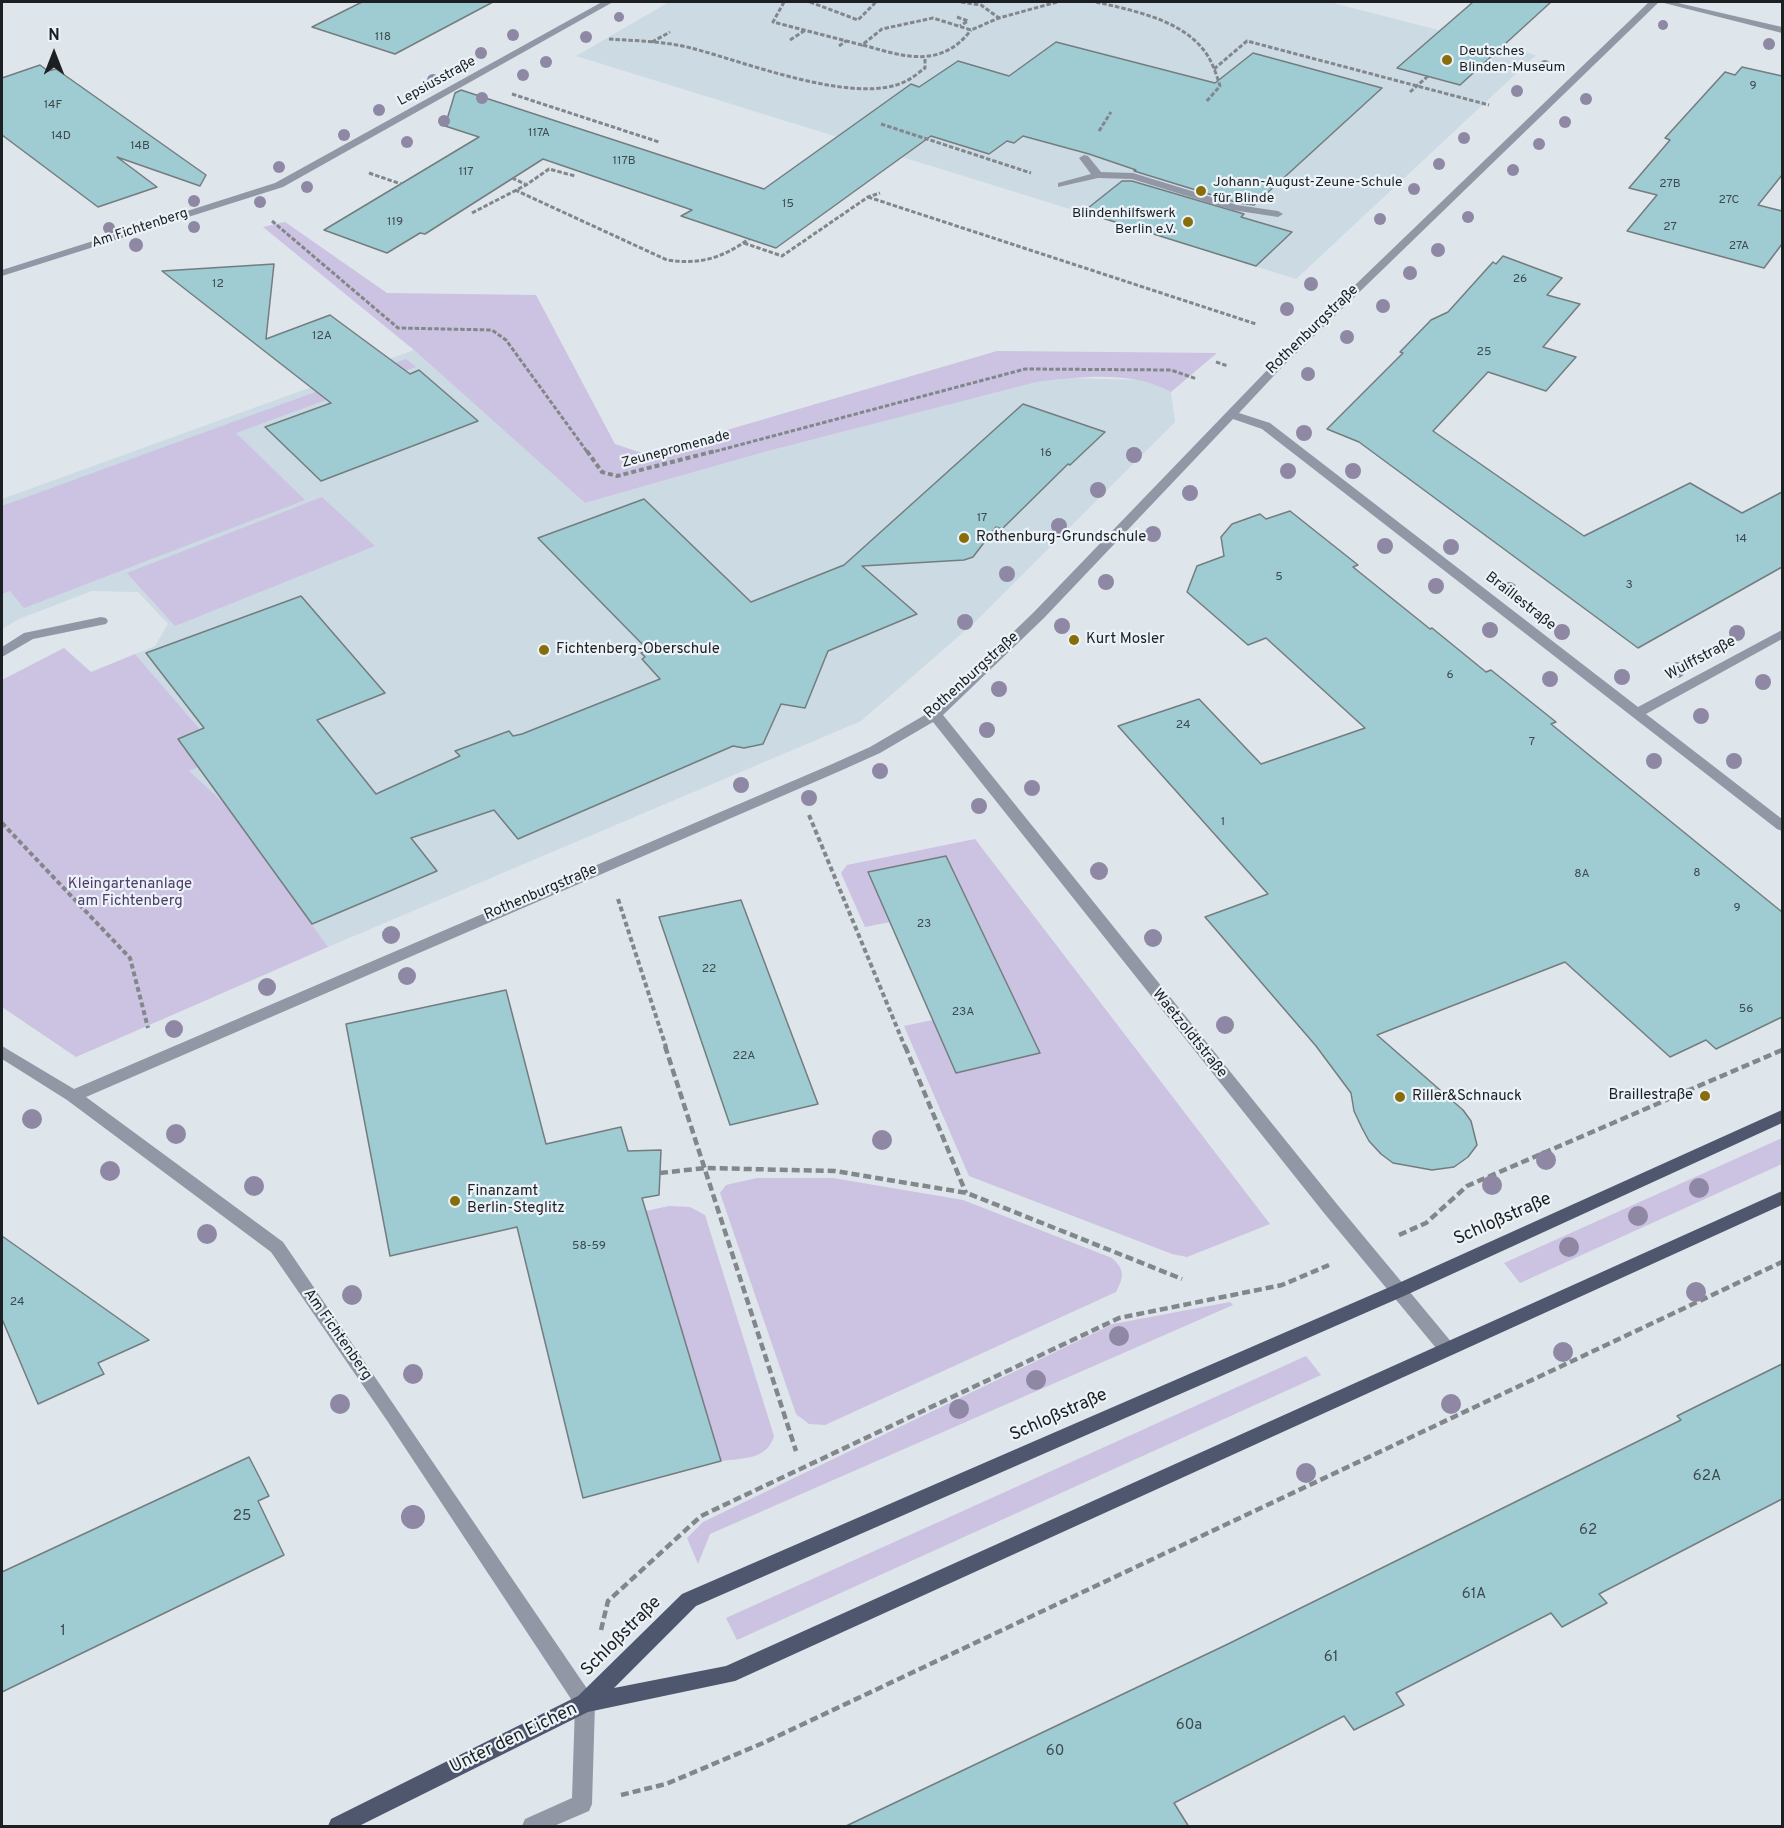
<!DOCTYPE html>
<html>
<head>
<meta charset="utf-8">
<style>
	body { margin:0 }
	#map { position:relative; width:1784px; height:1828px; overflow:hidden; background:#dee5eb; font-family:Overpass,sans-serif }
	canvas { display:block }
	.frame { position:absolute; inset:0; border:3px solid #1d2022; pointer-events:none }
	.north { position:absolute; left:24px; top:24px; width:60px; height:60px; -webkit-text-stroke:4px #ebf2f8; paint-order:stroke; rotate:0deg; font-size:16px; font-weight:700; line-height:24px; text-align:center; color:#1d2022 }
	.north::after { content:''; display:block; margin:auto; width:21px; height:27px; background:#1d2022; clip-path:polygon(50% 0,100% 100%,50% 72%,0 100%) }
</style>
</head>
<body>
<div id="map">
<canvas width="1784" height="1828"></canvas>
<div class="frame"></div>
<div class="north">N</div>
</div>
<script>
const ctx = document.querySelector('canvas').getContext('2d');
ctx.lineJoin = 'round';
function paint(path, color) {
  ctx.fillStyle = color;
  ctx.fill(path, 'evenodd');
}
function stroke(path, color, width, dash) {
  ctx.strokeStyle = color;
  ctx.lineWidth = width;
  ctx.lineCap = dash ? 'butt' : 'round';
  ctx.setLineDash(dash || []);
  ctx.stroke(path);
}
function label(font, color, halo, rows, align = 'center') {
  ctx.font = font + ' Overpass,sans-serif';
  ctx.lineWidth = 4.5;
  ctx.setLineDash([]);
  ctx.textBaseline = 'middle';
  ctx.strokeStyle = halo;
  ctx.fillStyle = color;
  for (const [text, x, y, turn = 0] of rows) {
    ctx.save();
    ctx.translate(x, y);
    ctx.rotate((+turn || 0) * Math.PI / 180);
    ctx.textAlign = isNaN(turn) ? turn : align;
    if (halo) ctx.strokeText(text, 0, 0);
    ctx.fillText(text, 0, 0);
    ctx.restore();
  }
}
const built = new Path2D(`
	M669 2H1329L1536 55 1296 279 576 56Z
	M414 350 585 503 764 452 1037 382 1072 378 1140 380 1160 386 1171 392 1175 422 973 624 861 721 328 947 225 804 188 771 223 756 135 654 155 646 168 624 138 592 92 591 19 619 2 629V499Z`);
const green = new Path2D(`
	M285 222 387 293 536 295 615 444 645 454 997 351 1217 353 1171 392C1132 370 1080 377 1037 382L764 452 585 503 414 350 263 227Z
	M406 359 416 367 236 433 305 500 24 608 10 591 2 594V506Z
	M322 497 375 546 175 626 127 573Z
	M64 648 91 672 135 654 223 756 189 771 225 804 328 947 76 1057 2 1007V680Z
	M975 839 1270 1224 1187 1257 1172 1254 969 1176 904 1026 933 1020 956 1073 1040 1053 946 856 868 872 890 922 865 927 841 873 847 865Z
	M1782 1138V1164L1520 1283 1504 1263Z
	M757 1178H833L963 1200 1112 1258C1125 1270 1124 1277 1116 1292L825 1425 809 1424 796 1414 720 1193 726 1185Z
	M669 1206 690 1207 705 1215 774 1436C767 1460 743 1458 721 1461L646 1211Z
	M1230 1302 1233 1305 710 1534 698 1564 687 1538 703 1522 1113 1324Z
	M1306 1356 1321 1375 737 1640 726 1618Z`);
const building = new Path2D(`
	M362 2H493L395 54 312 27Z
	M1473 2H1551L1460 85 1397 68Z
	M1056 42 1215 83 1253 53 1382 88 1254 205 1238 203 1134 171 1136 170 1089 154 1023 136 1014 143 1007 141 989 154 931 136 776 248 681 216 692 210 543 159 425 234 420 233 387 253 324 230 479 137 445 126 455 93 461 90 764 189 911 84 919 87 958 61 1009 76Z
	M40 65 48 71 56 69 206 175 200 186 117 157 157 187 98 207 2 135V78Z
	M1742 67 1782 76V175L1758 205 1782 211V244L1764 268 1627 231 1657 195 1629 188 1670 140 1665 138 1725 72 1735 75Z
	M1122 181H1132L1244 214 1241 217 1292 232 1256 266 1083 212Z
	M1503 256 1562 278 1547 295 1580 304 1543 347 1576 357 1546 391 1488 372 1433 431 1584 536 1690 483 1742 513 1782 492V567L1638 648 1359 442 1327 429 1403 353 1400 352 1431 320 1448 312 1493 262 1496 264Z
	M274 264 266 339 330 315 410 374 419 370 478 421 321 481 265 427 331 403 162 271Z
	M1023 404 1105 432 1070 465 1068 464 1002 529 996 527 973 557 964 560 862 566 917 614 828 651 805 708 781 704 763 744 744 748 733 746 518 839 494 810 411 838 437 871 312 924 178 739 204 728 146 653 301 596 385 693 317 720 376 794 460 756 455 751 509 731 513 736 522 734 660 679 642 659 645 657 641 653 648 650 538 538 644 499 751 602 844 565Z
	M1290 511 1358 565 1353 567 1430 629 1432 628 1486 672 1491 670 1556 722 1551 724 1782 912V1017L1716 1049 1706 1040 1670 1057 1565 962 1377 1035 1463 1110 1471 1121 1477 1145 1468 1157 1454 1167 1432 1170 1393 1163 1381 1154 1369 1141 1362 1128 1354 1111 1351 1093 1316 1046 1205 917 1268 894 1118 726 1199 699 1261 764 1365 728 1266 638 1248 645 1187 592 1197 566 1224 556 1221 537 1232 524 1260 514 1266 519Z
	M946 856 1040 1053 956 1073 868 872Z
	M741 900 818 1104 730 1125 659 917Z
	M506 990 546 1144 621 1127 628 1151 661 1150 659 1195 642 1198 721 1461 583 1498 517 1227 390 1256 346 1024Z
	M2 1236 149 1340 98 1363 104 1374 38 1404 2 1319Z
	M1782 1364V1499L1599 1594 1607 1603 1562 1627 1551 1613 1396 1693 1404 1705 1354 1730 1344 1716 1174 1803 1189 1827H844L1228 1644 1681 1420 1677 1416Z
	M249 1457 269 1496 258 1501 284 1555 2 1692V1572Z`);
const pathFar2 = new Path2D(`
	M784 2 773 22 862 45 882 29 933 18 971 30 999 18 1057 2
	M810 2 858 20 876 2
	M961 2 981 5 999 18
	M1096 2C1131 10 1178 19 1202 48 1211 58 1216 73 1220 86L1206 102
	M957 17 968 21 960 26
	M609 39C636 41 664 41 691 48 743 61 857 107 906 81 913 78 919 72 925 68V58
	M790 40 804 31
	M652 42 670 32
	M863 45C905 57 941 69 971 30
	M839 46 846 41
	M1214 69 1247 41 1489 105
	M1410 92 1428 76
	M512 94 659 142
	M881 124 1031 173
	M1099 131 1111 112
	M369 173 401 184
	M512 178 525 184
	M515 190 667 260C700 265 722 258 749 239
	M868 197 1256 324
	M472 213 526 185 549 169 575 176
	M272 221 398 328 492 330 506 340 588 453
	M744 243 782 256 868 197 880 193
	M1216 362 1228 366
	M709 453 1025 369 1171 370 1197 379`);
const pathFar1 = new Path2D(`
	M587 451 602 472 617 476 715 451
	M809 815 905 1047
	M2 823 130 958 148 1028
	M618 899 666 1047`);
const path = new Path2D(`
	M665 1046 796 1451
	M905 1046 966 1193
	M660 1173 705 1168 835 1171 967 1193 1182 1279
	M1399 1235 1426 1223 1467 1186 1782 1050
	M601 1630 608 1601 701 1516 1119 1318 1282 1285 1329 1265
	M621 1795 666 1784 763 1743 1782 1262`);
const lane = new Path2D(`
	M1084 155 1088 156 1101 172 1133 173 1237 205 1278 211 1283 214 1278 217 1232 210 1132 179 1098 178 1058 187V183L1091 174 1079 158Z`);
const street = new Path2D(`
	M602 2H613L283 187 2 276V270L275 183Z
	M1649 2H1659L1282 367 1239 413 1270 423 1638 707 1782 630V639L1646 714 1782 819V831L1777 829 1262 429 1233 419 1044 618 943 715 1336 1203 1453 1344 1456 1349 1453 1354 1447 1356 1441 1354 1324 1213 933 722 880 753 840 771 86 1097 283 1242 592 1696 595 1703 592 1804 589 1811 554 1826H522L525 1819 572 1798 575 1705 388 1422 271 1252 67 1100 2 1059V1046L74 1089 830 765 870 747 930 712 1034 612 1274 363Z
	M1660 2H1674L1782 27V33Z
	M101 617 106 618 108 621 106 624 33 639 2 657V647L24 633Z`);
const primary = new Path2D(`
	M1782 1110V1123L1404 1296 696 1606 614 1688 726 1666 1782 1191V1205L735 1681 588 1712 359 1826H328L331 1819 578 1696 682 1594 1392 1286Z`);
const trees = [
	[619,17,5],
	[1663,25,5],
	[513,35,6],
	[586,37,6],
	[1769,44,6],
	[481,53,6],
	[546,62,6],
	[1545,66,6],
	[523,75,6],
	[433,80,6],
	[1517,91,6],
	[482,98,6],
	[1586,99,6],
	[379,110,6],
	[444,121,6],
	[1565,122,6],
	[344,135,6],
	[1464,138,6],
	[407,142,6],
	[1539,144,6],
	[1439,164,6],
	[279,167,6],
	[1513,170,6],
	[307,187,6],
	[1414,189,6],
	[194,201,6],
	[260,202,6],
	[1468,217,6],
	[1380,219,6],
	[194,227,6],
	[109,228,6],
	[136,245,7],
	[1438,250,7],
	[1410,273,7],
	[1311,284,7],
	[1383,306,7],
	[1287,309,7],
	[1347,337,7],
	[1308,374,7],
	[1304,433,8],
	[1134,455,8],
	[1288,471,8],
	[1353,471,8],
	[1098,490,8],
	[1190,493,8],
	[1059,526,8],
	[1153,534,8],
	[1385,546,8],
	[1451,547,8],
	[1007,574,8],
	[1106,582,8],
	[1436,586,8],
	[1509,590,8],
	[965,622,8],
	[1062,626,8],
	[1490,630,8],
	[1562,632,8],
	[1737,633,8],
	[1677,670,8],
	[1622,677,8],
	[1550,679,8],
	[1763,682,8],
	[999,689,8],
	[1701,716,8],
	[987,730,8],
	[1654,761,8],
	[1734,761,8],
	[880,771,8],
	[741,785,8],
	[1032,788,8],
	[809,798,8],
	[979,806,8],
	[1099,871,9],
	[391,935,9],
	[1153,938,9],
	[407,976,9],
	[267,987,9],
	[1225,1025,9],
	[174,1029,9],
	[32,1119,10],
	[176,1134,10],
	[882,1140,10],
	[1546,1160,10],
	[110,1171,10],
	[1492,1185,10],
	[254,1186,10],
	[1699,1188,10],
	[1638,1216,10],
	[207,1234,10],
	[1569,1247,10],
	[1696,1292,10],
	[352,1295,10],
	[1119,1336,10],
	[1563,1352,10],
	[413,1374,10],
	[1036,1380,10],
	[340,1404,10],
	[1451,1404,10],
	[959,1409,10],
	[1306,1473,10],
	[413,1517,12]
];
const markers = [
	[1447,60,6,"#886d0b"],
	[1201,191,6,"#886d0b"],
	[1188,222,6,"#886d0b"],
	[964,538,6,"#886d0b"],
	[1074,640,6,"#886d0b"],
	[544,650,6,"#886d0b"],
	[1705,1096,6,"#886d0b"],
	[1400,1097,6,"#886d0b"],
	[455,1201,6,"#886d0b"]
];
const numberNames = [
	["118",383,38],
	["9",1753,87],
	["14F",53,106],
	["117A",539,134],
	["14D",61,137],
	["14B",140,147],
	["117B",624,162],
	["117",466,173],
	["27B",1670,185],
	["27C",1729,201],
	["15",788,205],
	["119",395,223],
	["27",1670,228],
	["27A",1739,247],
	["26",1520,280],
	["12",218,285],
	["12A",322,337],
	["25",1484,353],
	["16",1046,454],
	["17",982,519],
	["14",1741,540],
	["5",1279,578],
	["3",1629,586],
	["6",1450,676],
	["24",1183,726],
	["7",1532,743],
	["1",1223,823],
	["8",1697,874],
	["8A",1582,875],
	["9",1737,909],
	["23",924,925],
	["22",709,970],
	["56",1746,1010],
	["23A",963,1013],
	["22A",744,1057],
	["58-59",589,1247],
	["24",17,1303]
];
const farPoinames = [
	["Deutsches",1459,52],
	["Blinden-Museum",1459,68],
	["Johann-August-Zeune-Schule",1213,183],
	["für Blinde",1213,199],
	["Blindenhilfswerk",1176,214,"right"],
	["Berlin e.V.",1176,230,"right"]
];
const farStreetnames = [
	["Lepsiusstraße",437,82,-29],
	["Am Fichtenberg",140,229,-18],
	["Zeunepromenade",676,450,-15]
];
const streetNames = [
	["Rothenburgstraße",1313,330,-44],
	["Braillestraße",1520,602,38],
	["Wulffstraße",1701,659,-28],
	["Rothenburgstraße",972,676,-42],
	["Rothenburgstraße",541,893,-23],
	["Waetzoldtstraße",1189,1034,51],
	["Am Fichtenberg",337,1335,55]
];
const poiNames = [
	["Rothenburg-Grundschule",976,538],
	["Kurt Mosler",1086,640],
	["Fichtenberg-Oberschule",556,650],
	["Braillestraße",1693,1096,"right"],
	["Riller&Schnauck",1412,1097],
	["Finanzamt",467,1192],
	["Berlin-Steglitz",467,1209]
];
const parkNames = [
	["Kleingartenanlage",130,885],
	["am Fichtenberg",130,902]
];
const nearNumbernames = [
	["62A",1707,1477],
	["25",242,1517],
	["62",1588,1531],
	["61A",1474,1595],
	["1",63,1632],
	["61",1331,1658],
	["60a",1189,1726],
	["60",1055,1752]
];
const nearStreetnames = [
	["Schloßstraße",1503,1220,-24],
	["Schloßstraße",1059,1416,-24],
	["Schloßstraße",622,1637,-45],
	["Unter den Eichen",514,1739,-26]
];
paint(built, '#ccdae4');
paint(green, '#ccc2e1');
paint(building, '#9fcbd3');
stroke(building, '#747d7e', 1.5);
stroke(pathFar2, '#82878b', 3, [4.5, 2]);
stroke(pathFar1, '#82878b', 4, [5, 3]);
stroke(path, '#82878b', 4.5, [8, 4]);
paint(lane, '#9297a5');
paint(street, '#9297a5');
paint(primary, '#4f576f');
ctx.fillStyle = '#8e88a4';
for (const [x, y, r] of trees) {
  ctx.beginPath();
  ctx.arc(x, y, r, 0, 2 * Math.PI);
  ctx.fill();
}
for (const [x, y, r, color] of markers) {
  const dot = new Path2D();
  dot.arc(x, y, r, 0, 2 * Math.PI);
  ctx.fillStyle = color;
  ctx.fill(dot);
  stroke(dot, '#ebf2f8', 2);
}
label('12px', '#3e4b4e', null, numberNames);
label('14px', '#1d2022', '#ebf2f8', farPoinames, 'left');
label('14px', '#1d2022', '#ebf2f8', farStreetnames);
label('15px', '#1d2022', '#ebf2f8', streetNames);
label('15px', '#1d2022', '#ebf2f8', poiNames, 'left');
label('15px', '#4d3c6a', '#ebf2f8', parkNames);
label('15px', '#3e4b4e', null, nearNumbernames);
label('18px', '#1d2022', '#ebf2f8', nearStreetnames);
</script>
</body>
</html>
